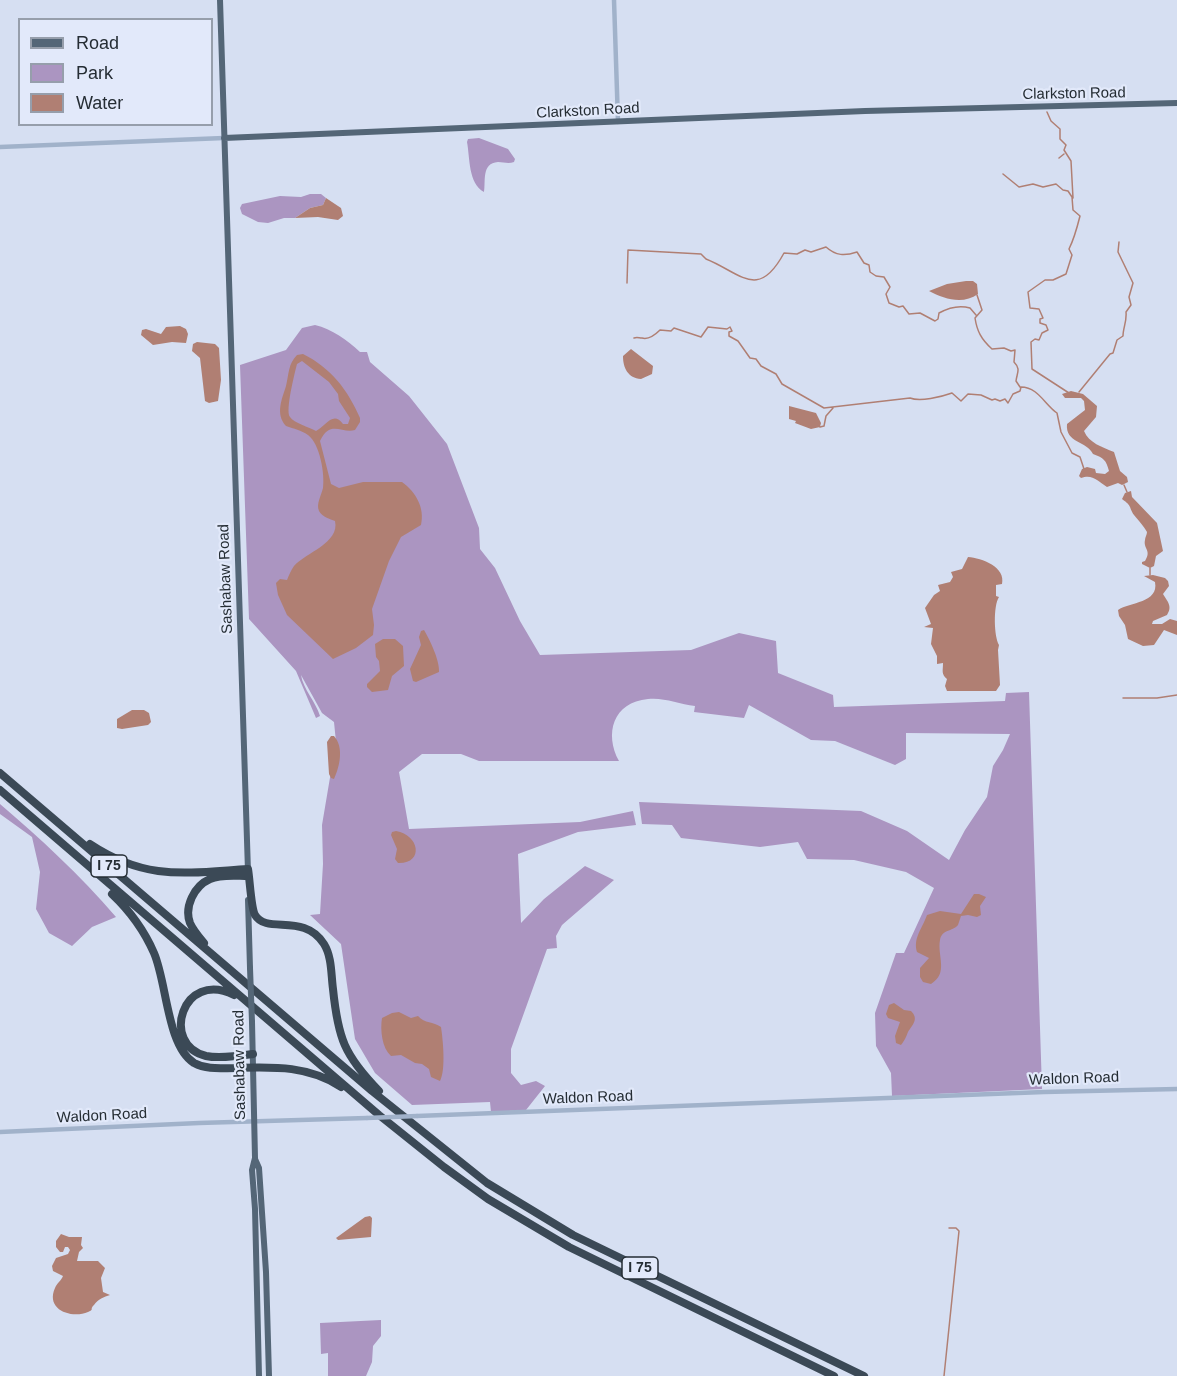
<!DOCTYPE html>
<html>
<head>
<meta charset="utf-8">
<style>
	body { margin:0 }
	#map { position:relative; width:1177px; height:1376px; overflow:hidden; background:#d6dff2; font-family:Helvetica,sans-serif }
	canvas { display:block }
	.legend { position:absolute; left:18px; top:18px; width:195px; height:108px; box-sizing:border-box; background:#e2e9fa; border:2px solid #969eab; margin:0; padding:8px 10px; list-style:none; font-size:18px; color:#252d34 }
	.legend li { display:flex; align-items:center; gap:12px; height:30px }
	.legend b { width:30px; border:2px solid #969eab }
</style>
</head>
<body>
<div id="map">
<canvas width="1177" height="1376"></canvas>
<ul class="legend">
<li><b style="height:8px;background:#546677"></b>Road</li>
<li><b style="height:16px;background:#ab95c1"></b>Park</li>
<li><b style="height:16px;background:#b07f73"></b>Water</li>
</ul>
</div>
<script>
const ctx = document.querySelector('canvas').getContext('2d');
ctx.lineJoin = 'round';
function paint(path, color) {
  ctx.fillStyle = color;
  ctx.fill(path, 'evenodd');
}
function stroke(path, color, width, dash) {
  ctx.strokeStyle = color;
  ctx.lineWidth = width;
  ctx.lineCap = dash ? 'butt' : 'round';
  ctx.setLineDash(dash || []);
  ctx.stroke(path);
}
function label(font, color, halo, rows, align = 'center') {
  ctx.font = font + ' Helvetica,sans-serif';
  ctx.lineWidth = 4.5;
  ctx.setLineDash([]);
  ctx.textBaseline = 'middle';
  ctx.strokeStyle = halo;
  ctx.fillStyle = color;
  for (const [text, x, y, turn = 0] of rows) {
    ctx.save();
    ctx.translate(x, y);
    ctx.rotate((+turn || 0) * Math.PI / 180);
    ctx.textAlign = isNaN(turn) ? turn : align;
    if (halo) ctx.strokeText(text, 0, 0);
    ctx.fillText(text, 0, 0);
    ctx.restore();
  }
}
const green = new Path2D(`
	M479 138 508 149 515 159 514 162C508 164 504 162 498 162 481 163 486 182 484 192 468 183 470 158 467 142L468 139Z
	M310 194H321L326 198 323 205 310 208 295 218H284L268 223 258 222 242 214 240 208 242 204 280 196 301 197Z
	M315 325C332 329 347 340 360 352H367L370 362 409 396 447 444 479 528 480 549 495 568 520 621 540 655 691 650 739 633 776 641 778 673 833 695 834 707 1005 701 1006 693 1029 692 1042 1089 892 1096 891 1073 876 1046 875 1013 896 953H904L934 888 906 872 854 860 807 859 798 842 760 847 681 838 672 825 642 824 639 802 861 811 907 831 949 860 965 830 987 797 993 766 1003 750 1010 734 906 733V759L895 765 835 741 811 740 749 705 744 718 694 712 695 706C679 704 663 697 648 699 613 702 604 734 619 761H479L461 754H422L399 772 409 829 580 822 633 811 636 825 578 832 518 854 521 923 544 899 585 866 614 880 562 925 556 936 557 948 547 949 511 1049V1073L521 1085 536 1081 545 1086 526 1110 491 1112 490 1102 412 1105 375 1073 355 1039 341 944 310 915 320 914 323 864 322 825 336 742 334 722 322 713 301 675C303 689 316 702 320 716L316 718 296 671 249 619 240 365 286 350 302 328Z
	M0 804C41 839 80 875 116 917L92 927 72 946 49 933 36 909 40 872 32 837 0 814Z
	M381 1320V1336L373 1346 372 1362 366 1376H328V1353L321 1354 320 1323Z`);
const water = new Path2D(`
	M326 198 341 208 343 216 338 220 318 217 295 218 310 208 323 205Z
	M966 281H973L977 284 978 294C963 305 944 299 929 291L947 284Z
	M180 326 186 329 188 334 186 343 172 342 153 345 141 335 142 330 146 329 161 334 166 327Z
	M197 342 215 344 219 348 221 380 218 401 209 403 205 401 200 358 192 351 193 344Z
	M631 349 653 366 652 374 641 379C628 378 623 368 623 356Z
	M303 354C331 368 348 390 360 418V422L355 430C342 434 330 419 320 441L331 484 339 488 363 482H402C416 492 425 508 421 525L401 537 389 561 372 609 374 625 373 635 356 648 333 659 287 615 278 595 276 583 280 579 287 580C289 575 291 570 294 566 305 553 340 543 335 521 330 519 322 517 319 511 316 504 321 496 323 488 325 474 320 444 308 435 301 430 294 429 286 426 275 414 282 399 286 386 289 374 288 364 297 355ZM302 361 329 382 338 394 339 401 350 418 348 424H343C333 410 325 427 316 431 309 427 294 423 290 417 285 411 295 372 297 364Z
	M1071 391 1083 394 1097 406 1096 417 1084 431C1089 443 1102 447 1114 452L1120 471 1127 477 1128 482 1122 485 1118 483 1107 487C1097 481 1093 474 1081 478L1079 476 1082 469 1087 467 1095 469 1096 473 1105 474 1109 471C1106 460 1104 458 1093 454 1087 441 1065 443 1067 424L1085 410 1084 401 1081 398H1065L1062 394Z
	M789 406 816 413 821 423 820 427 811 429 795 423 796 421 789 419Z
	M1131 491 1132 497 1157 523 1163 551 1156 556 1154 566 1150 568 1142 564V562L1145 561C1152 550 1143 549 1145 540 1145 537 1147 535 1147 532 1143 525 1139 521 1134 515 1128 506 1133 507 1122 499L1125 493Z
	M968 557C982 558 1006 567 1002 584L996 585V596L999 597C993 606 994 637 999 645L998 650 1000 685 996 691H947L945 686 947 679C941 674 943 671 943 663L937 664V656L931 644 933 628 924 627 931 624 925 608 934 595 940 591 938 585 950 582 953 577 951 572 962 569Z
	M1153 575 1165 578 1168 581 1169 586 1163 594C1167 601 1173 606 1167 615L1153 621 1152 624H1162L1170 619 1177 621V635L1164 630 1154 645 1143 646 1128 639 1125 625 1119 616 1118 610C1130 602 1159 603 1155 582L1144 576Z
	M424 630C430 640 440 661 439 672L416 682 413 681 410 669 421 645 419 637 421 631Z
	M383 639H395L403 646 404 666 392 676 388 690 372 692 367 687V684L380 671 379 661 376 657 375 644Z
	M132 710H144L149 713 151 722 148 725 122 729 117 728V719Z
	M331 736H334C344 747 340 766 334 779L331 778 329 774 327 742Z
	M396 831C420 835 424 864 398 863L395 859 397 849 391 835 392 832Z
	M974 894H979L986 897 980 906 981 915 977 917 968 915 961 916C960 919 959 922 958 925 952 932 942 929 940 940 937 956 949 973 931 984L923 982 920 977V968L929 958 917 952C913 938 922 929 927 915L940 911 961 914Z
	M894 1003 904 1010 911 1011C919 1019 913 1024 908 1032 906 1037 905 1040 901 1045L896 1043 895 1036 900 1022 888 1018 886 1014 889 1005Z
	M399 1012 411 1018 418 1016C425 1024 433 1021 441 1027 443 1040 446 1070 440 1081L431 1077 429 1069 422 1064 415 1063 401 1055 391 1056C382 1048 380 1030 382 1018L392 1013Z
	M370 1216 372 1218 371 1237 338 1240 336 1238 365 1217Z
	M61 1234 69 1237H82L81 1245 83 1248 79 1252 77 1261H98L105 1268 101 1278 103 1292 110 1295C104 1297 98 1299 94 1305 89 1310 95 1309 88 1312 72 1319 45 1310 55 1288 57 1283 61 1281 63 1276L53 1271 52 1266 56 1258 68 1254 70 1250 68 1247H65L63 1252H60L56 1247V1241Z`);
const stream = new Path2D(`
	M1047 112 1051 121 1060 129V139L1066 145 1064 150 1071 161 1073 198
	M1059 158 1064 154
	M1003 174 1019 187 1033 184 1043 187 1056 184 1063 190 1068 191 1072 197 1073 210 1080 216C1077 228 1074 239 1069 249L1072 255 1066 274 1053 280H1045L1028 292 1030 308 1039 309 1043 318 1040 319V323L1046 325 1048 330 1042 333 1039 340 1035 339 1031 342 1032 369 1069 393
	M627 283 628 250 701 254 706 259C741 273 758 301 784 253L797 254 805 250 811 252 826 247C836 256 845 256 857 252L864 263 869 265 870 272 876 276 884 277 890 287 886 294 889 303 899 307 903 306 909 314 920 313 935 321 938 319 939 313C948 308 960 305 970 308L976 315
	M977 295 982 310 975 318C977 331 981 339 992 349L1004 348 1011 351 1015 350 1014 362C1021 369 1017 373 1016 381L1020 387
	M634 338C637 337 639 338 642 338 649 340 656 334 660 330L671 331 674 328 701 337 708 327 727 329 730 327 732 331 729 332V336L738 341 750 358 756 359 761 366 776 374 782 384 824 408 910 398C920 402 941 397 952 393L961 401 968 394 981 395 992 400 995 399 1000 401 1005 399 1008 403 1013 394 1020 391 1021 387C1038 387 1045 405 1057 413L1061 432 1072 453 1080 457 1084 469
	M1079 392 1110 354 1113 353 1117 340 1123 336C1123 328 1127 321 1126 312L1131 305 1129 297 1133 283 1118 252 1119 242
	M820 427 824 426 826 416 833 408
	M1124 485 1127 492
	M1150 568V575
	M1123 698H1157L1177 695
	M944 1376 959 1231 956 1228H949`);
const minor = new Path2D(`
	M614 0 618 122
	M0 147 224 138
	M417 1116 1044 1092 1177 1089
	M0 1132 199 1123 367 1118`);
const major = new Path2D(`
	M220 0 248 871
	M224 138 865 111 1177 103
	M248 900 250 968
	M252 1022 255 1158 252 1170 255 1209 259 1376
	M255 1159 259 1168 266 1272 269 1376`);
const highway = new Path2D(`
	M0 773 372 1091 487 1183 573 1235 864 1376
	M0 790 379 1115 444 1167 488 1199 569 1247 834 1376
	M90 844C146 881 185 873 248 869 250 881 251 908 255 915 267 935 304 912 324 944 332 957 331 974 333 989 338 1038 344 1055 379 1091
	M112 894C130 911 144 930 154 953 167 983 167 1046 194 1063 207 1070 221 1068 235 1068 272 1067 308 1065 341 1087
	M204 943C199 937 193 930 190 923 184 907 194 886 210 879 221 874 236 876 248 876
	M234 995C182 969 160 1045 206 1056 220 1059 239 1056 253 1054`);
const minorBridge = new Path2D(`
	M367 1118 417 1116`);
const majorBridge = new Path2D(`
	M250 968 252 1022`);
const shields = [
	[109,866,36],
	[640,1268,36]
];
const shieldNames = [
	["I 75",109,866],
	["I 75",640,1268]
];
const streetNames = [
	["Clarkston Road",1074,94,-1],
	["Clarkston Road",588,111,-3],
	["Sashabaw Road",226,579,-92],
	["Sashabaw Road",240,1065,-91],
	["Waldon Road",1074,1079,-2],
	["Waldon Road",588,1098,-2],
	["Waldon Road",102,1116,-3]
];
paint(green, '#ab95c1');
paint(water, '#b07f73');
stroke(stream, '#b07f73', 1.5);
stroke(minor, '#a1b2ca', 4.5);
stroke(major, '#546677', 6);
stroke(highway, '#3b4956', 8);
stroke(minorBridge, '#a1b2ca', 4.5);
stroke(majorBridge, '#546677', 6);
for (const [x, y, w] of shields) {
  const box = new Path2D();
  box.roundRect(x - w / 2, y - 11, w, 22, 4.5);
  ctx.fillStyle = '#e2e9fa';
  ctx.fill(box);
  stroke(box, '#252d34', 1.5);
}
label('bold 14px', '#252d34', null, shieldNames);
label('15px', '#252d34', '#e2e9fa', streetNames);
</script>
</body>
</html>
